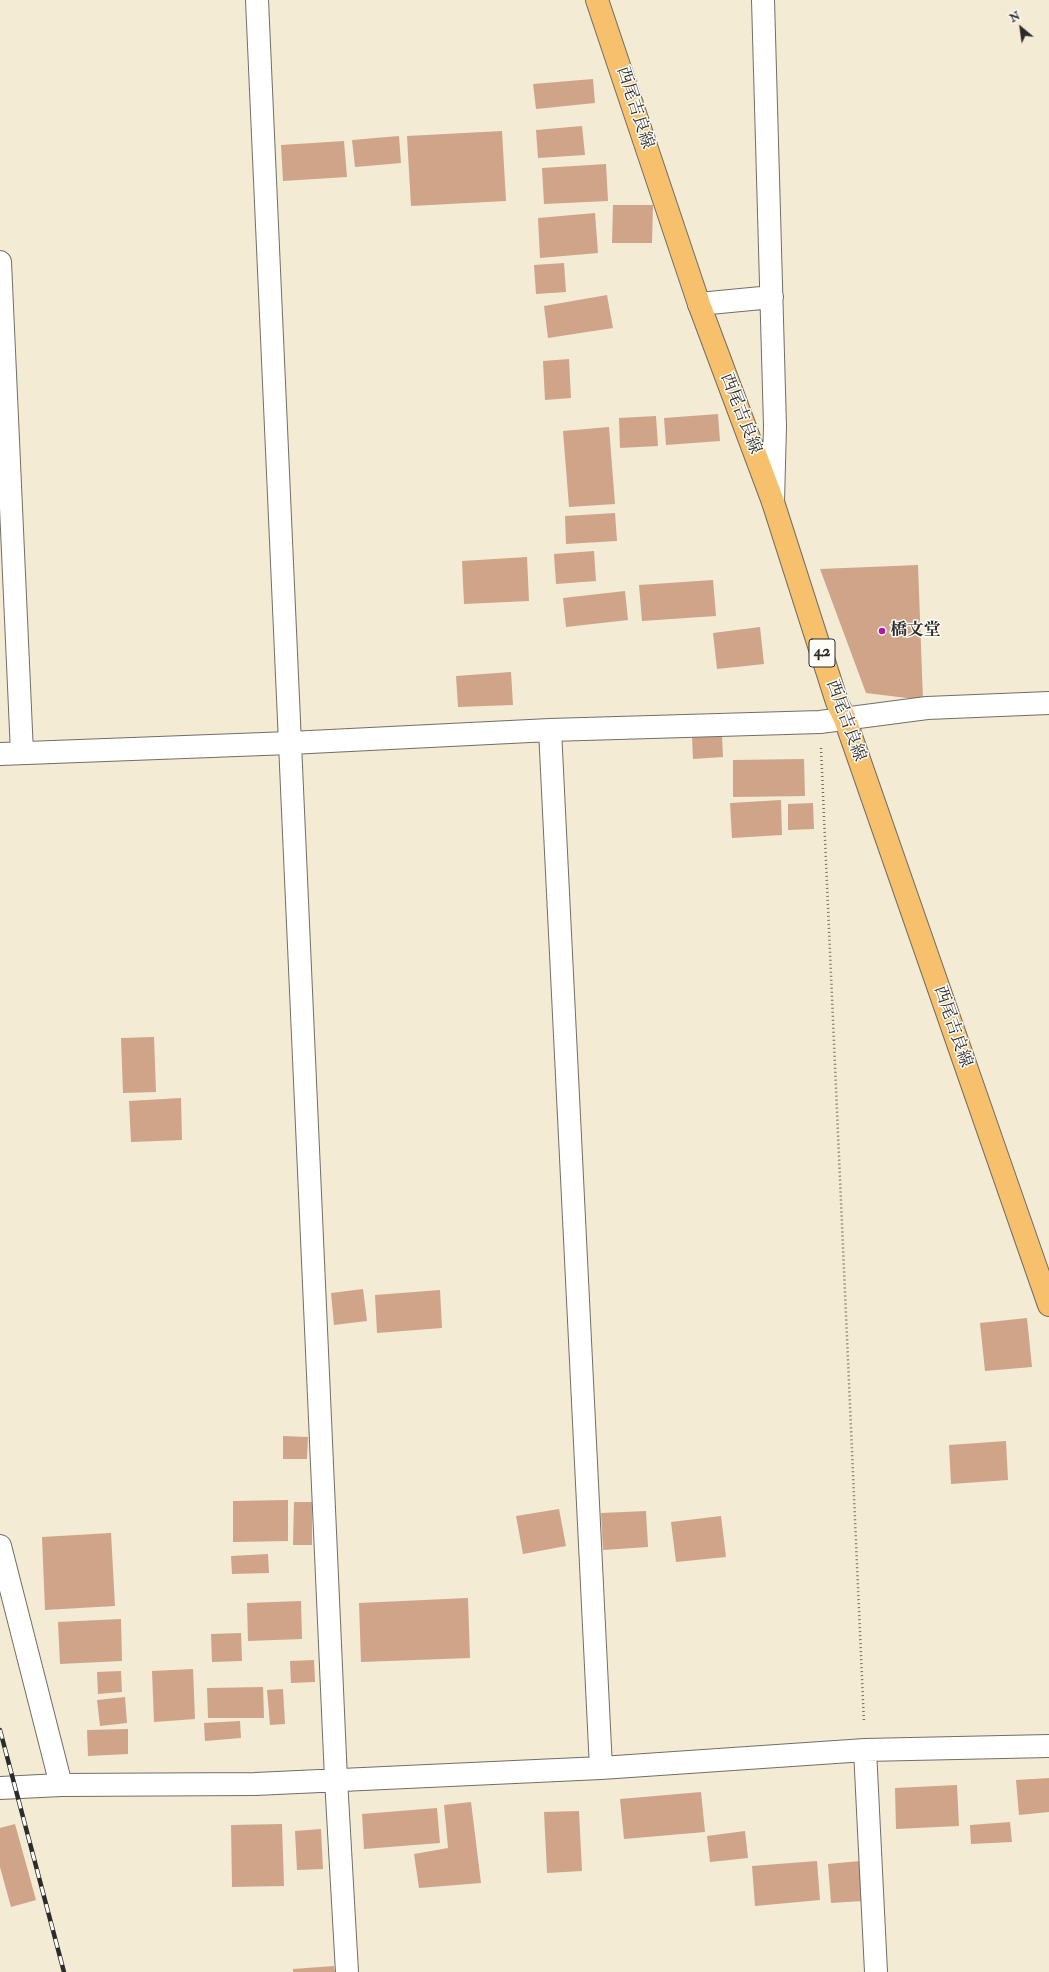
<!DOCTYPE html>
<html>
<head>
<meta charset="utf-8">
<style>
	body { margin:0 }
	#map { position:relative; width:1049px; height:1972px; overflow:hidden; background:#f3ebd4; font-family:"IM FELL Double Pica",serif }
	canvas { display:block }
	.north { position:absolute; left:1001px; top:8px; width:40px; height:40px; -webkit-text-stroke:3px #fdfcf7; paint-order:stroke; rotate:331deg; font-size:11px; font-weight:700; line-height:16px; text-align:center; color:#2b2b2b }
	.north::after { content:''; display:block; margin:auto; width:14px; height:18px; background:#2b2b2b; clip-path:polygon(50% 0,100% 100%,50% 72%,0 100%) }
</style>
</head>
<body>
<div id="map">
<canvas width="1049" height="1972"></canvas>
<div class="north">N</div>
</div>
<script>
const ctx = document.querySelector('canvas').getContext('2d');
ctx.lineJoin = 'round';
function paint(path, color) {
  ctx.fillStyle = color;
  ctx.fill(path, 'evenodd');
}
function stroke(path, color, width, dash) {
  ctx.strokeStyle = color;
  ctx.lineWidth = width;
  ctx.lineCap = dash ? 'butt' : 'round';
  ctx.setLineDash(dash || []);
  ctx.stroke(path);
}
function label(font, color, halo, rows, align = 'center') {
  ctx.font = font + ' "IM FELL Double Pica","Noto Serif JP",serif';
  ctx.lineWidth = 3;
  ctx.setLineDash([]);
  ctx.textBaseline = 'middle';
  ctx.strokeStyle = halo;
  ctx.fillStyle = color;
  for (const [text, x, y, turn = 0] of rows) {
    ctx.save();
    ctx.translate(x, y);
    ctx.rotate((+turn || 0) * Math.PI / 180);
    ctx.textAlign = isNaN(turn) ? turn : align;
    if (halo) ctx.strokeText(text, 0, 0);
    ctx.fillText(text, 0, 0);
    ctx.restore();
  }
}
const building = new Path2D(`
	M593 79 595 103 536 109 533 84Z
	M582 126 585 155 538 158 536 130Z
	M502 131 506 201 411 206 407 136Z
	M399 136 401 163 355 167 352 140Z
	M344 141 347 177 283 181 281 145Z
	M606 164 608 201 544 204 542 168Z
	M613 205H653L652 243H612Z
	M595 213 598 253 540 258 538 218Z
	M564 263 566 292 536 294 534 265Z
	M607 295 613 328 548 338 544 306Z
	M569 359 571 398 545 400 543 361Z
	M718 414 720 441 666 445 664 418Z
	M656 416 658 446 620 448 619 418Z
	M609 427 615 504 569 507 563 431Z
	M615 513 617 541 566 544 565 516Z
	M594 551 596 581 556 584 554 554Z
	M527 557 529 601 464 604 462 561Z
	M918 565 923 700 866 693 820 569Z
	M713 580 716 616 642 621 639 585Z
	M625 591 628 620 566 627 563 598Z
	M760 627 764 664 717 669 713 633Z
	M511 672 513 705 458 707 456 676Z
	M722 735 723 757 693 759 692 736Z
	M804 759 805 796 733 797V760Z
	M781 800 782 835 732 838 730 803Z
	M813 803 814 829 788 830V804Z
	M154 1037 156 1092 123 1093 121 1038Z
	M181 1098 182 1140 131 1142 129 1101Z
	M363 1289 367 1321 334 1325 331 1293Z
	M440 1290 442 1328 377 1333 375 1295Z
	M1027 1318 1032 1367 985 1371 980 1323Z
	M283 1436 308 1437 307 1459H283Z
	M1006 1441 1008 1480 951 1484 949 1445Z
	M288 1500V1541L233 1542V1501Z
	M294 1502H312V1545H293Z
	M559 1509 566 1546 523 1554 516 1516Z
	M646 1511 648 1547 603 1550 601 1513Z
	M721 1516 726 1557 676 1562 671 1522Z
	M111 1533 115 1606 45 1610 42 1537Z
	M268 1554 269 1573 232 1574 231 1556Z
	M468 1598 470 1658 361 1662 359 1603Z
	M301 1601 302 1639 248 1641 247 1603Z
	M121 1619 122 1661 60 1664 58 1622Z
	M241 1633 242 1661 212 1662 211 1634Z
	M314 1660 315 1682 291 1683 290 1661Z
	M193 1669 195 1719 154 1722 152 1671Z
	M121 1671 122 1692 98 1694 97 1672Z
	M263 1687 264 1718H208L207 1688Z
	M283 1689 285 1724 270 1725 267 1690Z
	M125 1697 127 1723 100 1726 97 1700Z
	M240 1721 241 1738 205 1741 204 1723Z
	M128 1729V1754L88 1756 87 1730Z
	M1049 1778V1812L1019 1815 1016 1780Z
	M957 1785 959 1826 896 1829 895 1788Z
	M701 1792 705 1832 624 1839 620 1799Z
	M471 1802 481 1883 419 1888 414 1854 448 1848 444 1805Z
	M437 1808 440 1843 364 1849 362 1814Z
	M579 1811 582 1871 547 1873 544 1812Z
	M1010 1822 1012 1842 971 1844 970 1825Z
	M15 1824 36 1900 11 1907 0 1867V1828Z
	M282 1824 284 1886 232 1887 231 1825Z
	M321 1829 323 1869 297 1870 295 1831Z
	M745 1831 748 1858 710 1862 707 1836Z
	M817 1861 820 1900 755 1906 752 1866Z
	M860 1861 863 1901 831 1903 828 1864Z
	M334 1966 335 1972H293V1969Z`);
const path = new Path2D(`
	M821 748 864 1723`);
const minor = new Path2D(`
	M257 0 336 1779 347 1972
	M763 0 775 426 773 502
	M0 262 22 753
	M699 304 772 297
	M550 730 601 1768
	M0 754 290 743 550 730 820 722 927 708 1049 703
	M0 1546 61 1785
	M865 1750 876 1972
	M0 1788 61 1785 255 1784 601 1768 865 1750 1049 1746`);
const major = new Path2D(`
	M597 0 699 304 773 502 837 702 845 719 1049 1305`);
const rail = new Path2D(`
	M0 1730 64 1972`);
const markers = [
	[882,631,4,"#b5179e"]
];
const shields = [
	[822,653,26]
];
const shieldNames = [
	["42",822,653]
];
const streetNames = [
	["西尾吉良線",634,108,72],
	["西尾吉良線",740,414,69],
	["西尾吉良線",845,721,70],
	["西尾吉良線",952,1027,71]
];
const poiNames = [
	["橋文堂",890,631]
];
paint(building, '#cfa489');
stroke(minor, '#716e66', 24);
stroke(major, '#716e66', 24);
stroke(path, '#716e66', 2.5, [1, 3]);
stroke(minor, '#fff', 22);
stroke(major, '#f7c06c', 22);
stroke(rail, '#2b2b2b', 4.5);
stroke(rail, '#fdfcf7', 3, [9]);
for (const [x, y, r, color] of markers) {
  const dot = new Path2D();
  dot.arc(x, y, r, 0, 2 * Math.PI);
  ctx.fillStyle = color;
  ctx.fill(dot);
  stroke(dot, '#fdfcf7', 1.5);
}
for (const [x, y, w] of shields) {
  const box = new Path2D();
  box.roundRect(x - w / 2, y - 14, w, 28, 3);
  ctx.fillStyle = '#fdfcf7';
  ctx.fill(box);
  stroke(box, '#2b2b2b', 1);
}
label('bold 16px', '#2b2b2b', null, shieldNames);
label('17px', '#2b2b2b', '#fdfcf7', streetNames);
label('bold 17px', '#2b2b2b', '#fdfcf7', poiNames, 'left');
</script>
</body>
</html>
